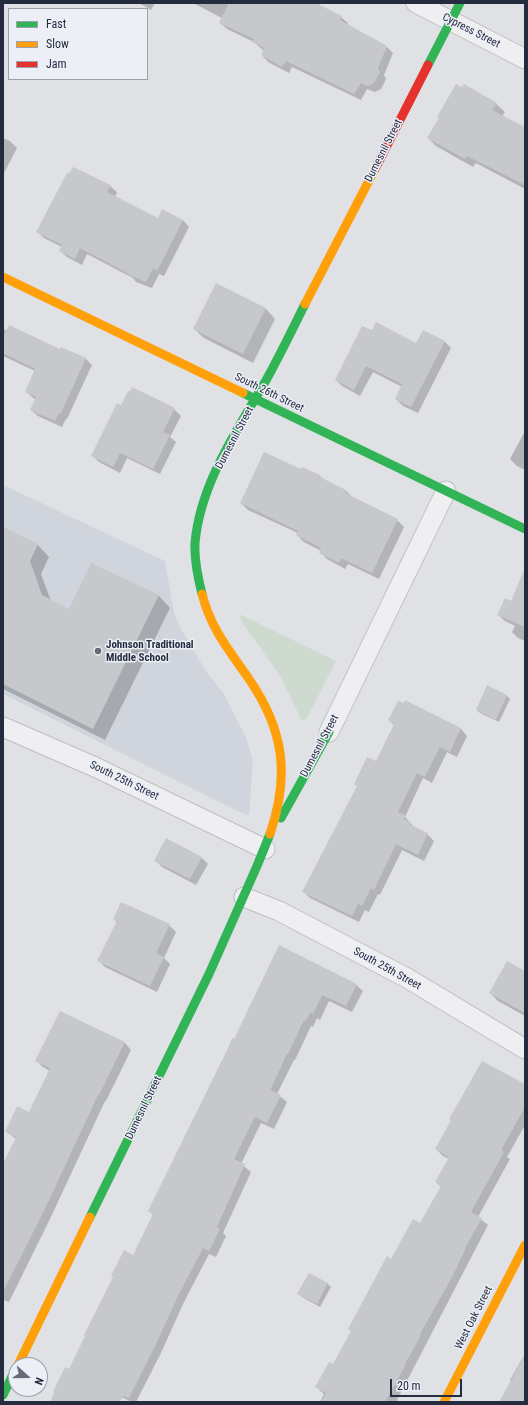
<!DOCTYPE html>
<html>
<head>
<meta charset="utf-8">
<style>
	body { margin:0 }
	#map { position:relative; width:528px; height:1405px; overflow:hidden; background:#e0e1e5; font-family:"Roboto Condensed",sans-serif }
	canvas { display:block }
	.frame { position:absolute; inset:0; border:4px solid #252c40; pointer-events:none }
	.legend { position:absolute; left:8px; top:8px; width:140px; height:72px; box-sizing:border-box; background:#eceff6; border:1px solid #9ca1ad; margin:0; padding:5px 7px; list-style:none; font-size:12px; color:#252c40 }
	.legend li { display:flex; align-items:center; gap:8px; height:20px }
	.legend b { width:20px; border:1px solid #9ca1ad }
	.north { position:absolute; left:8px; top:1357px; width:40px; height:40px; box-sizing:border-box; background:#eceff6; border:1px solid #9ca1ad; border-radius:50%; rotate:111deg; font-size:11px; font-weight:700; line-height:16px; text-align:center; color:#252c40 }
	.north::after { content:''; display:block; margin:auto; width:14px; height:18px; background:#666b7a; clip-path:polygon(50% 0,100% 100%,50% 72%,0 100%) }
	.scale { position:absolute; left:390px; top:1379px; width:72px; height:18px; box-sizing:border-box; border:2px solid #252c40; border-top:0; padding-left:5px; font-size:12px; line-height:14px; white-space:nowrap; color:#252c40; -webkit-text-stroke:3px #eceff6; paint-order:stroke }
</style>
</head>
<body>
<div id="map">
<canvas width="528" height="1405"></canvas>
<div class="frame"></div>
<ul class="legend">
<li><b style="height:5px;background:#30b455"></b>Fast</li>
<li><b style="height:5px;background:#ff9f0a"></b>Slow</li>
<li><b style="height:5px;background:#e5322d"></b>Jam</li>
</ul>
<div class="north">N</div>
<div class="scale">20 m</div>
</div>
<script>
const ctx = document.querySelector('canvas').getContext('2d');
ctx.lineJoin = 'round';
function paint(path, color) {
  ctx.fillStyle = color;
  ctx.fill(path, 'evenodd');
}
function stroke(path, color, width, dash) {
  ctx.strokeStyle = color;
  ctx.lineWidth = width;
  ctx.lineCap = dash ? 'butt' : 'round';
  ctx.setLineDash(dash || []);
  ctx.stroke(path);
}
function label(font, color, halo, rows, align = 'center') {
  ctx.font = font + ' "Roboto Condensed",sans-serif';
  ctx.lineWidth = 3;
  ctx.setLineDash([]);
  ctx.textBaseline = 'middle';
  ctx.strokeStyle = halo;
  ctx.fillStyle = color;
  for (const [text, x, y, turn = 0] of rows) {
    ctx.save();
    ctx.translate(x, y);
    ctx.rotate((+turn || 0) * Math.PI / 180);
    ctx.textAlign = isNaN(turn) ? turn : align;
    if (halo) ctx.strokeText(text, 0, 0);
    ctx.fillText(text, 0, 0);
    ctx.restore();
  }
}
const built = new Path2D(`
	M3 485 165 561 174 613 181 629 207 673 222 691 246 737 253 762 249 814 247 815 244 814 147 766 3 694Z`);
const green = new Path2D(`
	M239 614 336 661 307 718 304 720 301 719 281 677 242 622Z`);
const shadow = new Path2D(`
	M139 3H155L151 10Z
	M193 3H305L341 17 348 23 347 25 387 47 393 53 384 75 386 79 381 89 375 92 367 89 361 100 292 67 289 73 268 62 262 55 264 51 254 42 227 29 220 23 222 18Z
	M496 104 505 112 502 116 525 128V189L476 163 473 167 436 146 428 138Z
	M3 138 10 141 17 148 3 175Z
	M110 186 117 192 115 197 158 219 183 220 189 227 164 276 159 274 152 288 136 282 133 278 87 254 82 265 67 257 60 251 62 247 44 238 37 231Z
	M217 285 266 309 275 319 253 363 204 338 194 329Z
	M3 329 60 351 86 359 92 365 67 419H66L62 427 38 416 31 410 36 400 26 392 35 371 3 356Z
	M372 332 417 344 445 342 451 348 418 413 403 406 396 399 402 387 373 372 360 396 342 386 336 380Z
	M174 409 181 416 170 437 176 442 160 474 127 458 120 473 99 462 93 456Z
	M525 431V470L517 466 510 459Z
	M302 470 320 476 324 480 346 491 353 498 397 520 404 527 379 579 348 564 345 569 327 559 320 552 321 551 304 542 297 535 298 533 248 510 241 503Z
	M3 528 38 545 49 557 41 574 51 601 69 610 159 596 170 608 105 740 3 689Z
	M525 589V641L518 638 512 632 515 626 505 621 498 615Z
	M488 687 507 696 510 699 499 722 480 713 477 710Z
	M406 701 461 729 467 736 457 757 447 752 432 783 423 778 405 817 415 828 427 834 434 841 424 861 402 850 380 895 378 894 369 912 365 910 359 922 310 898 303 891 377 762 395 726 389 720Z
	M201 857 208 864 196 885 162 867 156 861Z
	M114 919 169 925 176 932 164 958 170 964 157 992 105 967 98 960 117 922Z
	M280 946 356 985 363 991 352 1012 329 1001 320 1020 317 1018 313 1027 311 1026 295 1060H294L277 1094 287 1102 274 1129 261 1123 241 1164 251 1172 223 1233 226 1236 216 1257 209 1254 184 1302 161 1353 136 1402H132L121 1397 119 1402H51L69 1370 114 1278 112 1276 134 1256 153 1215 149 1211 235 1040Z
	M525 973V1016L498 1001 490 993Z
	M60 1012 125 1043 131 1050 106 1101H105L49 1221 9 1302 4 1300 3 1302V1167L16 1139 6 1131 30 1114 50 1071 43 1067 36 1060Z
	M525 1085V1125L507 1157 510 1159 478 1217 488 1225 396 1402H320L324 1394 316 1387 333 1365 392 1260 421 1224 441 1187 436 1182 449 1159 443 1156 436 1149Z
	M309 1274 328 1284 331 1287 320 1307 302 1297 299 1293Z
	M525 1354V1402H500L511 1381 510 1380Z`);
const building = new Path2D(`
	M229 3H316L342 16 340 20 387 46 378 68 380 72 374 83 368 86 361 83 354 94 286 61 282 67 261 55 264 48 252 42 254 39 219 23Z
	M456 84 462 87 464 84 497 103 492 110 525 127V185L467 156 465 159 427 138 439 118 437 117Z
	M73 167 111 185 107 192 158 218 162 209 183 220 157 271 153 268 146 282 129 275V274L80 248 75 259 59 251 62 245 36 232 67 173H69Z
	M216 283 266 308 243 354 193 329Z
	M376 322 416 343 423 330 445 341 411 407 395 399 402 384 366 366 354 390 335 380 362 326 372 330Z
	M9 325 60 349 61 347 86 358 61 413H59L55 421 30 410 36 397 25 392 35 369 3 353V337Z
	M132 387 175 408 163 432 170 435 153 469 120 453 113 467 91 456 117 403 121 405 128 391H130Z
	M264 452 301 469 302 467 320 475V477L346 490 345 493 398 519 372 573 341 558 339 563 319 553 321 548 296 535 298 531 240 503Z
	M3 527 38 544 30 561 42 595 69 609 91 563 159 595 93 729 3 684Z
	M525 568V627L497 615 505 598 511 601Z
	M487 685 507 695 496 720 476 710Z
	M405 700 461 728 450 752 440 747 425 777 417 773 398 812 405 815 404 819 410 822 409 824 428 833 418 855 396 844 374 890 371 888 362 906 358 904 352 916 302 892 357 786 354 784 367 757 376 761 394 724 388 720 398 701 404 703Z
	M166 838 202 857 190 879 154 861Z
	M121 902 170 924 156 953 164 957 150 986 97 961 117 921 113 919Z
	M279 945 357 984 346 1006 322 995 313 1014 310 1012 306 1021 304 1020 288 1054H287L270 1090 281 1095 267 1123 255 1117 234 1159 245 1164 217 1227 220 1229 209 1251 203 1248 178 1296 155 1346 129 1398 123 1396 120 1402H50L54 1393 53 1392 65 1367 69 1369 85 1336 84 1335 113 1277 111 1276 124 1250 133 1255 153 1214 148 1211 228 1048 232 1038 234 1039Z
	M507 961 525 971V1013L489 993Z
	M60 1011 125 1042 99 1095H98L42 1215 3 1292V1164L16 1137 5 1132 17 1106 29 1112 50 1068 35 1061Z
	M482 1061 525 1084V1107L501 1150 504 1152 471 1212 482 1218 465 1248H466L452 1277 420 1334 421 1335 405 1364H406L385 1402H321L326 1393 315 1387 329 1362 333 1364 351 1331 348 1329 387 1256 391 1259 413 1219 420 1223 441 1186 435 1182 449 1157 435 1149 451 1120 449 1119Z
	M309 1273 328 1283 317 1304 297 1294Z
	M525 1355V1402H499Z`);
const street = new Path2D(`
	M416 3 525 59
	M3 727 95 767 265 849
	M329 732 446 491
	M244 897 279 911 407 978 525 1049`);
const fast = new Path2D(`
	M428 65 460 3
	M243 393 525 529
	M202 594C198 578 194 560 195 543 200 485 236 432 265 382 279 357 292 330 305 304
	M281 818 329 732
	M90 1217 209 974 257 866 270 834
	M3 1395 16 1368`);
const slow = new Path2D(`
	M3 277 243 393
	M305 304 375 169
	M202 594C211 629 229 650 249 679 284 730 290 775 270 834
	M18 1365 90 1217
	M444 1402 525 1245`);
const jam = new Path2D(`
	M375 169 428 65`);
const markers = [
	[98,651,4,"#666b7a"]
];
const streetNames = [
	["Cypress Street",471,31,27],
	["Dumesnil Street",384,151,-63],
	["South 26th Street",269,393,26],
	["Dumesnil Street",235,438,-62],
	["Dumesnil Street",320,746,-62],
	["South 25th Street",124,781,26],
	["South 25th Street",387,969,29],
	["Dumesnil Street",144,1108,-64],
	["West Oak Street",474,1318,-63]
];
const poiNames = [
	["Johnson Traditional",106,645],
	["Middle School",106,658]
];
paint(built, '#d0d4dc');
paint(green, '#ced9cf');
paint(shadow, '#0003');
paint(building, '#c6c8cc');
stroke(street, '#bebfc3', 21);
stroke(street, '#efeff2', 19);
stroke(fast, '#30b455', 9);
stroke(slow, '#ff9f0a', 9);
stroke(jam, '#e5322d', 9);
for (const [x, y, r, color] of markers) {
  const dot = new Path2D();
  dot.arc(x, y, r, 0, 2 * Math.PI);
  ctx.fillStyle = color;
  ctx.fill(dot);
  stroke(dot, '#eceff6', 1.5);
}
label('11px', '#252c40', '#eceff6', streetNames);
label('bold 11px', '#252c40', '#eceff6', poiNames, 'left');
</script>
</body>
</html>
